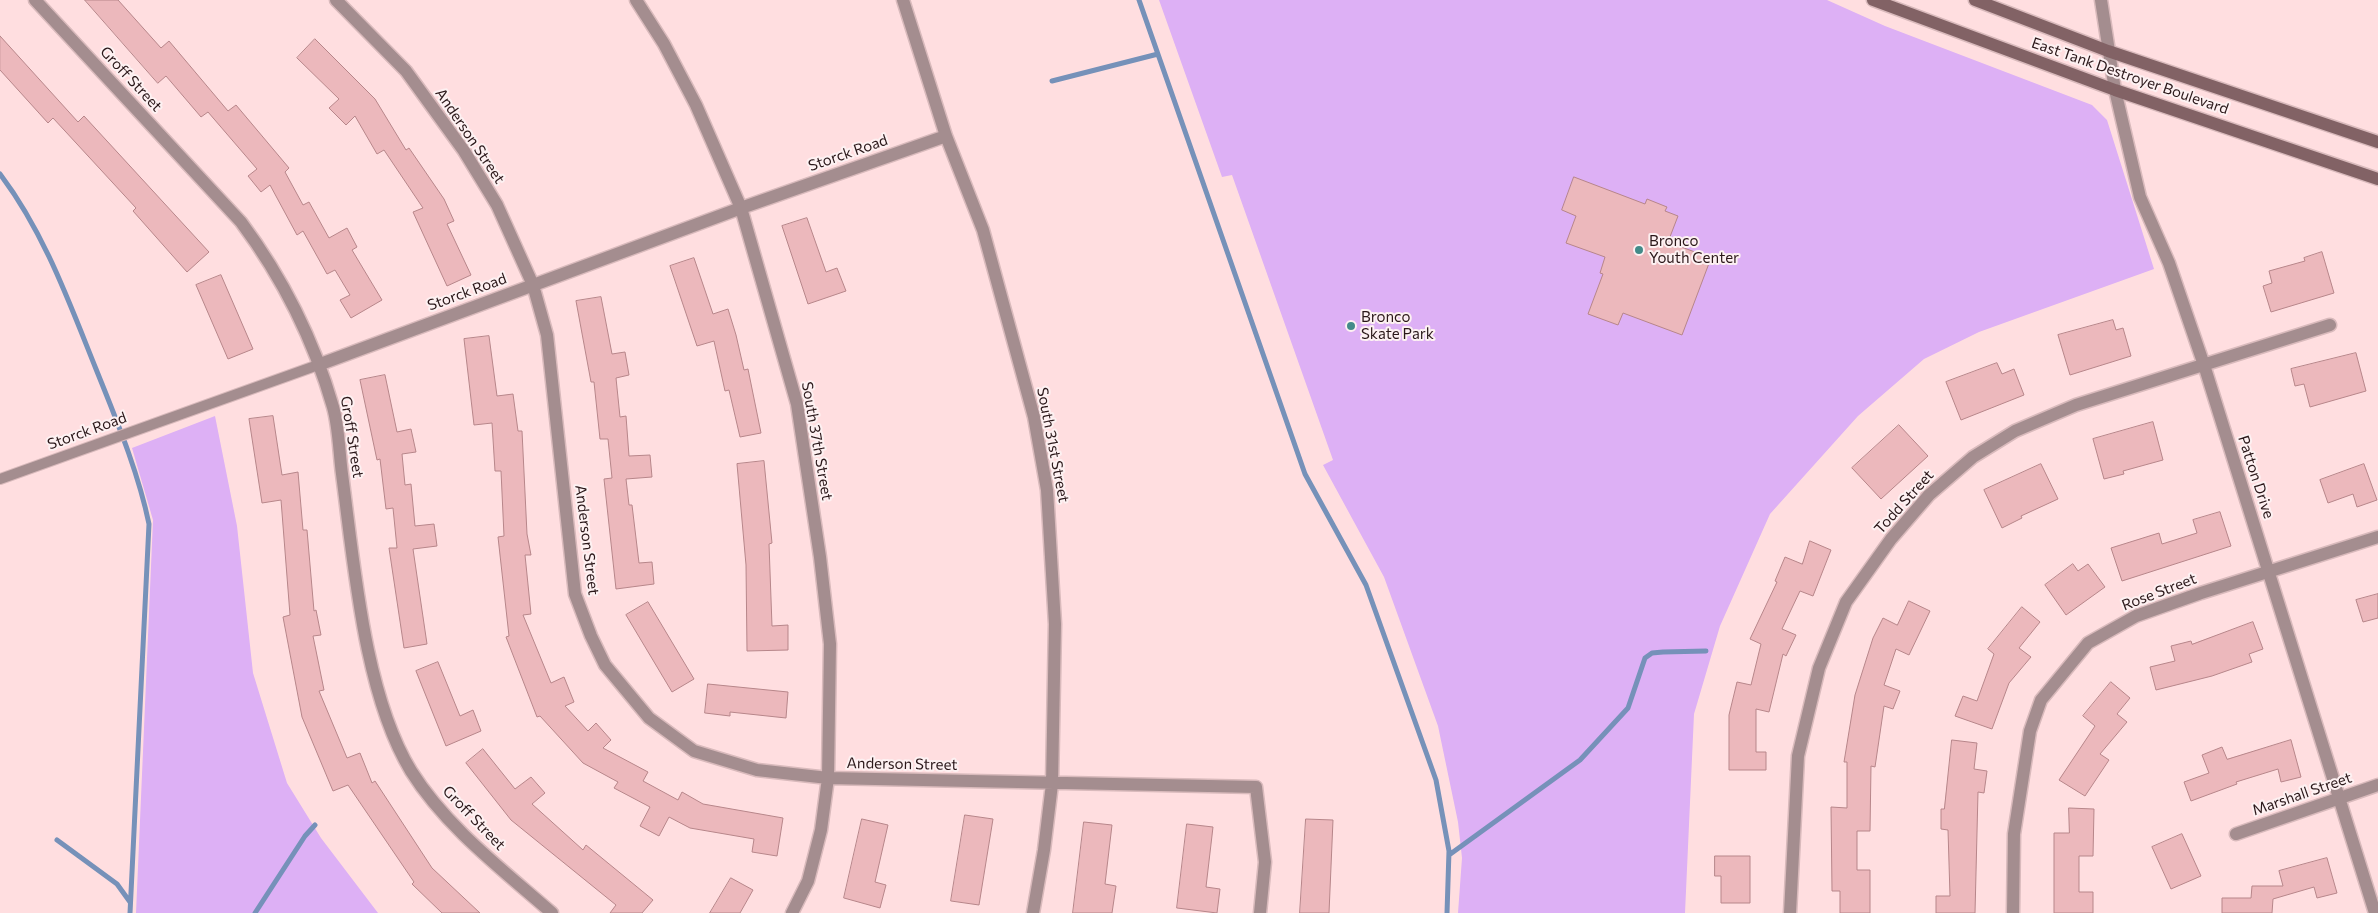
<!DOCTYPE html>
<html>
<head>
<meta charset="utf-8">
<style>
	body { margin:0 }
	canvas { display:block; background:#ffdee0 }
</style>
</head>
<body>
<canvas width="2378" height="913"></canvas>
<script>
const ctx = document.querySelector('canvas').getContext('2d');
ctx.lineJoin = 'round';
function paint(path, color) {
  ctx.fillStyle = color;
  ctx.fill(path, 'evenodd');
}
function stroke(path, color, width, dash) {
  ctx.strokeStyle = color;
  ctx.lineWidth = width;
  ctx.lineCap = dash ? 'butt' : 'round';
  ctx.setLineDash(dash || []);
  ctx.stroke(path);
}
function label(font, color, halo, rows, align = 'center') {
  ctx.font = font + ' Commissioner,sans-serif';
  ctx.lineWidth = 4;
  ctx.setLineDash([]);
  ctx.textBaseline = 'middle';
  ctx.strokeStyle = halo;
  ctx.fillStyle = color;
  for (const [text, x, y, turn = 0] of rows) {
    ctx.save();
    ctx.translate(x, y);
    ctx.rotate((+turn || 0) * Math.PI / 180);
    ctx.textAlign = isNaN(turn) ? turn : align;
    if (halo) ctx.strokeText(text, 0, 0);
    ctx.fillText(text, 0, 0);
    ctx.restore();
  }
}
const green = new Path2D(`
	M1159 0H1827L1885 26 2092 105 2107 120 2154 269 1979 332 1924 359 1858 416 1770 514 1720 626 1694 714 1685 913H1458L1462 858 1458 822 1438 726 1384 577 1323 465 1333 460 1232 175 1222 177Z
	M215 416 237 526 253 673 287 783 321 838 378 913H136L153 520 132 448Z`);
const stream = new Path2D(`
	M1139 0 1305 474 1366 585 1436 780 1449 851 1447 913
	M1052 81 1158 54
	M0 174C44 232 69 302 96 369 116 419 138 471 149 524L130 913
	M57 840 117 884 130 902
	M1449 855 1580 760 1628 708 1645 658 1652 653 1663 652 1706 651
	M255 913 305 836 315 825`);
const building = new Path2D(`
	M85 0H118L161 48 169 41 228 111 236 105 289 168 285 172 303 205 309 202 329 238 347 228 357 247 352 250 382 300 351 318 340 300 350 295 335 270 327 274 303 231 297 235 270 185 261 192 248 176 257 169 208 112 201 117 166 76 158 83Z
	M0 36 78 122 84 116 209 252 187 272 133 211 136 208 53 118 48 123 0 70Z
	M315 39 375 99 406 150 409 148 444 199 454 221 447 224 471 275 447 286 413 212 423 208 384 150 377 154 355 116 346 125 329 108 339 99 297 58Z
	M1574 177 1645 204 1647 199 1667 207 1665 211 1678 216 1668 242 1711 258 1682 335 1623 313 1618 325 1588 314 1603 274 1600 273 1605 257 1566 243 1576 216 1562 210Z
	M807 218 826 272 837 268 846 291 808 304 782 226Z
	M2322 252 2334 293 2271 312 2263 286 2272 283 2269 271 2305 261 2304 258Z
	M694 258 713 314 728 309 736 335 744 370 748 369 761 433 740 437 729 390 725 391 714 341 697 346 670 266Z
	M221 275 253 349 228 359 196 285Z
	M601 297 612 354 625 352 629 375 616 378 620 417 626 416 629 456 650 455 652 477 626 479 629 505H632L639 563 652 562 654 584 616 589 604 479 612 478 608 439H600L594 382H591L576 301Z
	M2113 320 2116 330 2123 328 2131 356 2070 375 2058 335Z
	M489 336 497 396 513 394 518 431H522L527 534 531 555H525L531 614 523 615 551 683 564 677 574 702 565 706 588 731 596 723 611 740 603 748 648 772 643 781 678 800 682 792 703 804 783 818 777 856 752 852 754 839 690 828 669 817 659 836 640 826 650 807 614 788 618 782 583 763 540 716 537 717 506 637 509 636 498 537 504 536 501 471H495L492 423 474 425 464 339Z
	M2356 353 2366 391 2310 407 2304 384 2295 386 2291 369Z
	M1997 363 2002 374 2014 369 2024 395 1961 420 1946 382Z
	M385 375 397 432 411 429 416 452 402 454 405 485 411 484 415 526 434 524 437 546 413 549 427 644 404 648 389 548H397L393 508 386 509 380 459 377 460 360 380Z
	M273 416 282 475 298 472 303 530H307L314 611 316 610 321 635 313 636 324 690 319 691 347 758 360 753 372 783 375 781 432 868 480 913H442L412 884 414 882 348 785 333 791 302 717 283 617 290 615 281 500 262 503 249 419Z
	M2153 422 2163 460 2123 471 2124 474 2104 479 2093 439Z
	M1899 425 1928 456 1881 499 1852 468Z
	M764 461 772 543 769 544 772 626 788 625V650L747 651 746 565 737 464Z
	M2041 464 2058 499 2021 516 2022 518 2002 528 1984 490Z
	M2364 464 2377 500 2357 507 2353 494 2328 503 2320 480Z
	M2220 512 2231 546 2122 581 2111 548 2159 533 2162 544 2197 533 2193 520Z
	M1810 541 1831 550 1813 596 1800 591 1782 629 1796 635 1786 656 1783 654 1769 712 1756 709V752H1766V770H1729V715L1737 682 1751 685 1761 644 1750 639 1777 582 1775 581 1785 557 1802 564Z
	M2073 564 2078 571 2088 564 2105 587 2066 615 2045 585Z
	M2378 594V618L2363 622 2356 600Z
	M1909 601 1930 611 1909 655 1896 649 1884 685 1900 691 1893 709 1884 706 1875 767 1871 766 1870 831H1857V870H1870V913H1840V891H1832L1831 807 1847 808V762H1844L1855 695 1873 638 1883 618 1897 625Z
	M648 602 694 679 672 692 626 615Z
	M2022 607 2040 622 2019 648 2031 657 2009 683 1992 729 1955 716 1963 696 1977 701 1994 654 1988 649Z
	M2253 622 2263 649 2249 654 2252 662 2212 676 2156 690 2150 667 2175 661 2171 646 2191 641 2192 644Z
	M438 662 460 716 473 710 481 731 446 746 416 671Z
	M2111 682 2130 698 2117 714 2127 722 2100 754 2109 760 2085 796 2059 780 2095 726 2083 716Z
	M708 684 788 692 786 718 730 712V716L705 713Z
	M1952 740 1977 743 1974 769 1987 771 1984 793 1978 792 1975 913H1936V896H1950L1948 830 1941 829V809H1944Z
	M2291 740 2301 777 2281 782 2278 769 2236 782 2237 784 2191 801 2184 782 2209 773 2202 755 2222 747 2227 759Z
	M483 749 515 789 531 777 545 793 532 804 583 850 586 845 653 900 642 913H610L616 905 511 820 466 763Z
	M2069 808 2094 809 2093 856H2079V892H2093V913H2054V833H2069Z
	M965 815 993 819 979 905 951 901Z
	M862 819 888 825 875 882 886 885 880 908 844 898Z
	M1306 819 1333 820 1329 913H1300Z
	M1084 822 1112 825 1105 884 1116 886 1112 913H1073Z
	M1187 824 1213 827 1206 887 1220 889 1217 913 1177 908Z
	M2182 834 2201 876 2171 889 2152 847Z
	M1715 856H1750V903H1721V876H1715Z
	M2327 858 2337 893 2317 898 2314 887 2273 899 2272 913H2222V898H2251L2252 886H2283L2279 871Z
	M731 878 753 890 740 913H710Z`);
const lane = new Path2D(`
	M0 479 318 365`);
const street = new Path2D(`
	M35 0 241 222C282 277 314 341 333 407 339 428 339 452 342 474 354 563 364 694 411 771 446 827 503 870 552 913
	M336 0 406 71 464 151 497 205 533 285 547 335 575 594 591 636 605 665 649 718 694 751 757 770 828 778 1256 787 1265 862 1260 913
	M636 0 664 44 696 105 741 208 797 404 820 557 830 644 828 778 821 830 808 881 792 913
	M903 0 946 136 983 230 1034 417 1047 490 1055 624 1052 784 1044 850 1033 913
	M2101 0 2115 90 2140 197 2169 263 2204 365 2375 913
	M318 365 741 208 946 136
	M2236 834 2378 785
	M1790 913 1798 756 1819 668 1846 602 1891 539 1929 495 1973 457 2015 431 2076 405 2330 325
	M2013 913 2014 834 2030 731 2041 700 2088 643 2136 616 2201 593 2378 537`);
const secondary = new Path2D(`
	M1873 0 2115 90 2378 179
	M1975 0 2108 51 2378 142`);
const markers = [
	[1639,250,5,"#438b89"],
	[1351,326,5,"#438b89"]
];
const streetNames = [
	["East Tank Destroyer Boulevard",2130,76,19],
	["Groff Street",131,79,47],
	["Anderson Street",470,136,56],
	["Storck Road",848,153,-19],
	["Storck Road",467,292,-20],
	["Storck Road",87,431,-20],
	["Groff Street",352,437,81],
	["South 37th Street",817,441,80],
	["South 31st Street",1053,445,79],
	["Patton Drive",2256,477,72],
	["Todd Street",1904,502,-48],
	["Anderson Street",587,540,83],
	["Rose Street",2159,592,-21],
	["Anderson Street",902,764,1],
	["Marshall Street",2302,794,-19],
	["Groff Street",474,818,46]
];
const poiNames = [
	["Bronco",1649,241],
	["Youth Center",1649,258],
	["Bronco",1361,317],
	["Skate Park",1361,334]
];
paint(green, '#ddb0f5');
stroke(stream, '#7691b9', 5);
paint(building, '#ecb8bc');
stroke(building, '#b7868a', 1);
stroke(lane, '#d9babc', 12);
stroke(street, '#d9babc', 15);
stroke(secondary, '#d9babc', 15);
stroke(lane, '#a48d8f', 10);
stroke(street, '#a48d8f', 12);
stroke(secondary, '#826265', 12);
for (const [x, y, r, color] of markers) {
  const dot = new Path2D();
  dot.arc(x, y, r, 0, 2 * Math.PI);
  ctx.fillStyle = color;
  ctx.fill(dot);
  stroke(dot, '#fdf1f2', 2);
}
label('15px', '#2a1719', '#fdf1f2', streetNames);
label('15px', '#2a1719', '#fdf1f2', poiNames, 'left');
</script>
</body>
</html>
